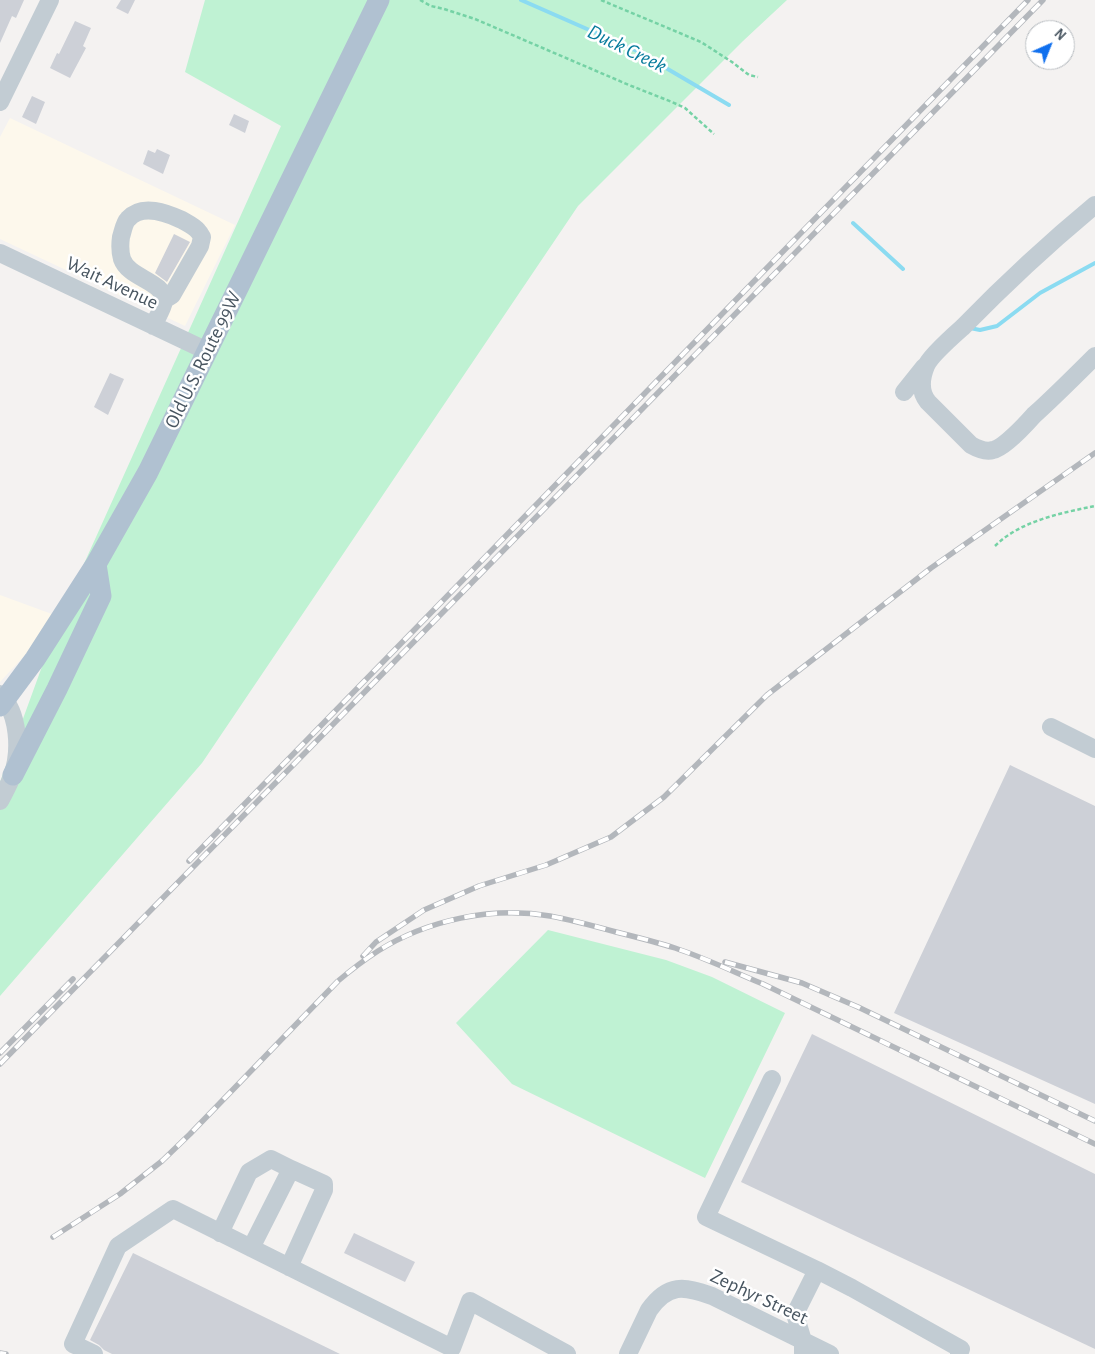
<!DOCTYPE html>
<html>
<head>
<meta charset="utf-8">
<style>
	body { margin:0 }
	#map { position:relative; width:1095px; height:1354px; overflow:hidden; background:#f4f2f1; font-family:"Alegreya Sans",sans-serif }
	canvas { display:block }
	.north { position:absolute; left:1025px; top:20px; width:50px; height:50px; box-sizing:border-box; background:#fff; border:1px solid #b6bbbf; border-radius:50%; rotate:44deg; font-size:14px; font-weight:700; line-height:20px; text-align:center; color:#485560 }
	.north::after { content:''; display:block; margin:auto; width:18px; height:22px; background:#1170ee; clip-path:polygon(50% 0,100% 100%,50% 72%,0 100%) }
</style>
</head>
<body>
<div id="map">
<canvas width="1095" height="1354"></canvas>
<div class="north">N</div>
</div>
<script>
const ctx = document.querySelector('canvas').getContext('2d');
ctx.lineJoin = 'round';
function paint(path, color) {
  ctx.fillStyle = color;
  ctx.fill(path, 'evenodd');
}
function stroke(path, color, width, dash) {
  ctx.strokeStyle = color;
  ctx.lineWidth = width;
  ctx.lineCap = dash ? 'butt' : 'round';
  ctx.setLineDash(dash || []);
  ctx.stroke(path);
}
function label(font, color, halo, rows, align = 'center') {
  ctx.font = font + ' "Alegreya Sans",sans-serif';
  ctx.lineWidth = 5;
  ctx.setLineDash([]);
  ctx.textBaseline = 'middle';
  ctx.strokeStyle = halo;
  ctx.fillStyle = color;
  for (const [text, x, y, turn = 0] of rows) {
    ctx.save();
    ctx.translate(x, y);
    ctx.rotate((+turn || 0) * Math.PI / 180);
    ctx.textAlign = isNaN(turn) ? turn : align;
    if (halo) ctx.strokeText(text, 0, 0);
    ctx.fillText(text, 0, 0);
    ctx.restore();
  }
}
const commercial = new Path2D(`
	M10 118 235 225 185 326 0 239V137Z
	M0 595 60 617 0 682Z`);
const green = new Path2D(`
	M205 0H787L743 41 578 206 202 763 0 996V782L60 617 281 126 185 72Z
	M548 930 666 960 712 977 785 1013 705 1178 512 1084 456 1023Z`);
const stream = new Path2D(`
	M521 0 637 51 729 105
	M853 223 903 269
	M970 328 980 330 997 326 1040 293 1095 263`);
const building = new Path2D(`
	M0 0H24L16 18 12 16 0 43Z
	M121 0H135L128 14 116 8Z
	M75 21 91 28 83 46 86 48 70 78 50 68 57 53 59 54Z
	M32 96 45 102 36 124 22 117Z
	M234 114 249 121 245 133 229 125Z
	M157 149 170 155 163 174 143 164 148 150 155 153Z
	M174 234 190 242 167 282 155 273Z
	M110 373 124 379 108 415 94 407Z
	M1010 765 1095 806V1104L894 1013Z
	M812 1034 1095 1174V1349L741 1182Z
	M354 1233 415 1262 405 1282 344 1253Z
	M133 1253 340 1354H112L104 1350 99 1345 90 1340Z`);
const path = new Path2D(`
	M420 0 431 6 444 9 475 19 629 85 672 102 685 108 714 134
	M601 0 701 42 732 62 749 75 758 77
	M995 546C1020 521 1061 513 1095 506`);
const minor = new Path2D(`
	M0 102 50 0
	M1095 205C1049 243 1005 284 963 327 954 335 930 356 926 366 921 378 919 391 928 402L971 445C978 449 986 452 993 450 1004 448 1026 424 1034 415 1055 396 1075 376 1095 356
	M0 253 207 351
	M153 326C156 319 163 309 164 301 165 281 129 279 122 259 120 252 120 244 121 237 123 231 124 223 128 219 142 203 167 213 182 220 187 223 194 226 198 231 200 233 201 235 202 237L200 246 172 295 164 300
	M904 392 924 367
	M0 694C19 713 21 751 12 776 9 785 4 793 0 801
	M1051 727 1095 749
	M772 1079 706 1217 817 1270 795 1314 803 1341V1354
	M220 1233 249 1172 271 1159 291 1169 251 1248
	M289 1267 324 1190V1184L291 1169
	M817 1270 852 1288 961 1349 959 1354
	M94 1354 73 1344 118 1246 173 1209 452 1348 470 1301 567 1354
	M628 1354 649 1310C668 1283 684 1286 712 1296L830 1354`);
const major = new Path2D(`
	M0 706 35 659 96 564 148 472 379 0
	M13 775 57 689 101 596 96 564`);
const rail = new Path2D(`
	M189 861 1028 0
	M363 956 376 942 424 910 479 886 546 865 611 837 664 797 767 695 931 568 1095 453
	M725 962 802 983 858 1007 1095 1121
	M0 1053 73 979
	M0 1064 1043 0
	M53 1237 120 1194 162 1161 190 1134 338 981C351 970 364 960 378 951 427 920 492 906 550 916 572 920 594 926 616 932 636 937 656 942 675 948 705 958 734 972 763 984L1095 1144
	M0 1353 6 1354`);
const streetNames = [
	["Wait Avenue",112,283,25],
	["Old U.S. Route 99W",203,360,-64],
	["Zephyr Street",759,1297,25]
];
const waterNames = [
	["Duck Creek",627,49,26]
];
paint(commercial, '#fdf8ec');
paint(green, '#bff2d3');
stroke(stream, '#8bdbf1', 4);
paint(building, '#cdd0d7');
stroke(path, '#75d2a5', 2.5, [4, 2.5]);
stroke(minor, '#c2ccd3', 18);
stroke(major, '#b0c1d1', 21);
stroke(rail, '#b3b7bc', 5.5);
stroke(rail, '#fff', 4, [11]);
label('20px', '#485560', '#fff', streetNames);
label('italic 21px', '#087c9d', '#fff', waterNames);
</script>
</body>
</html>
